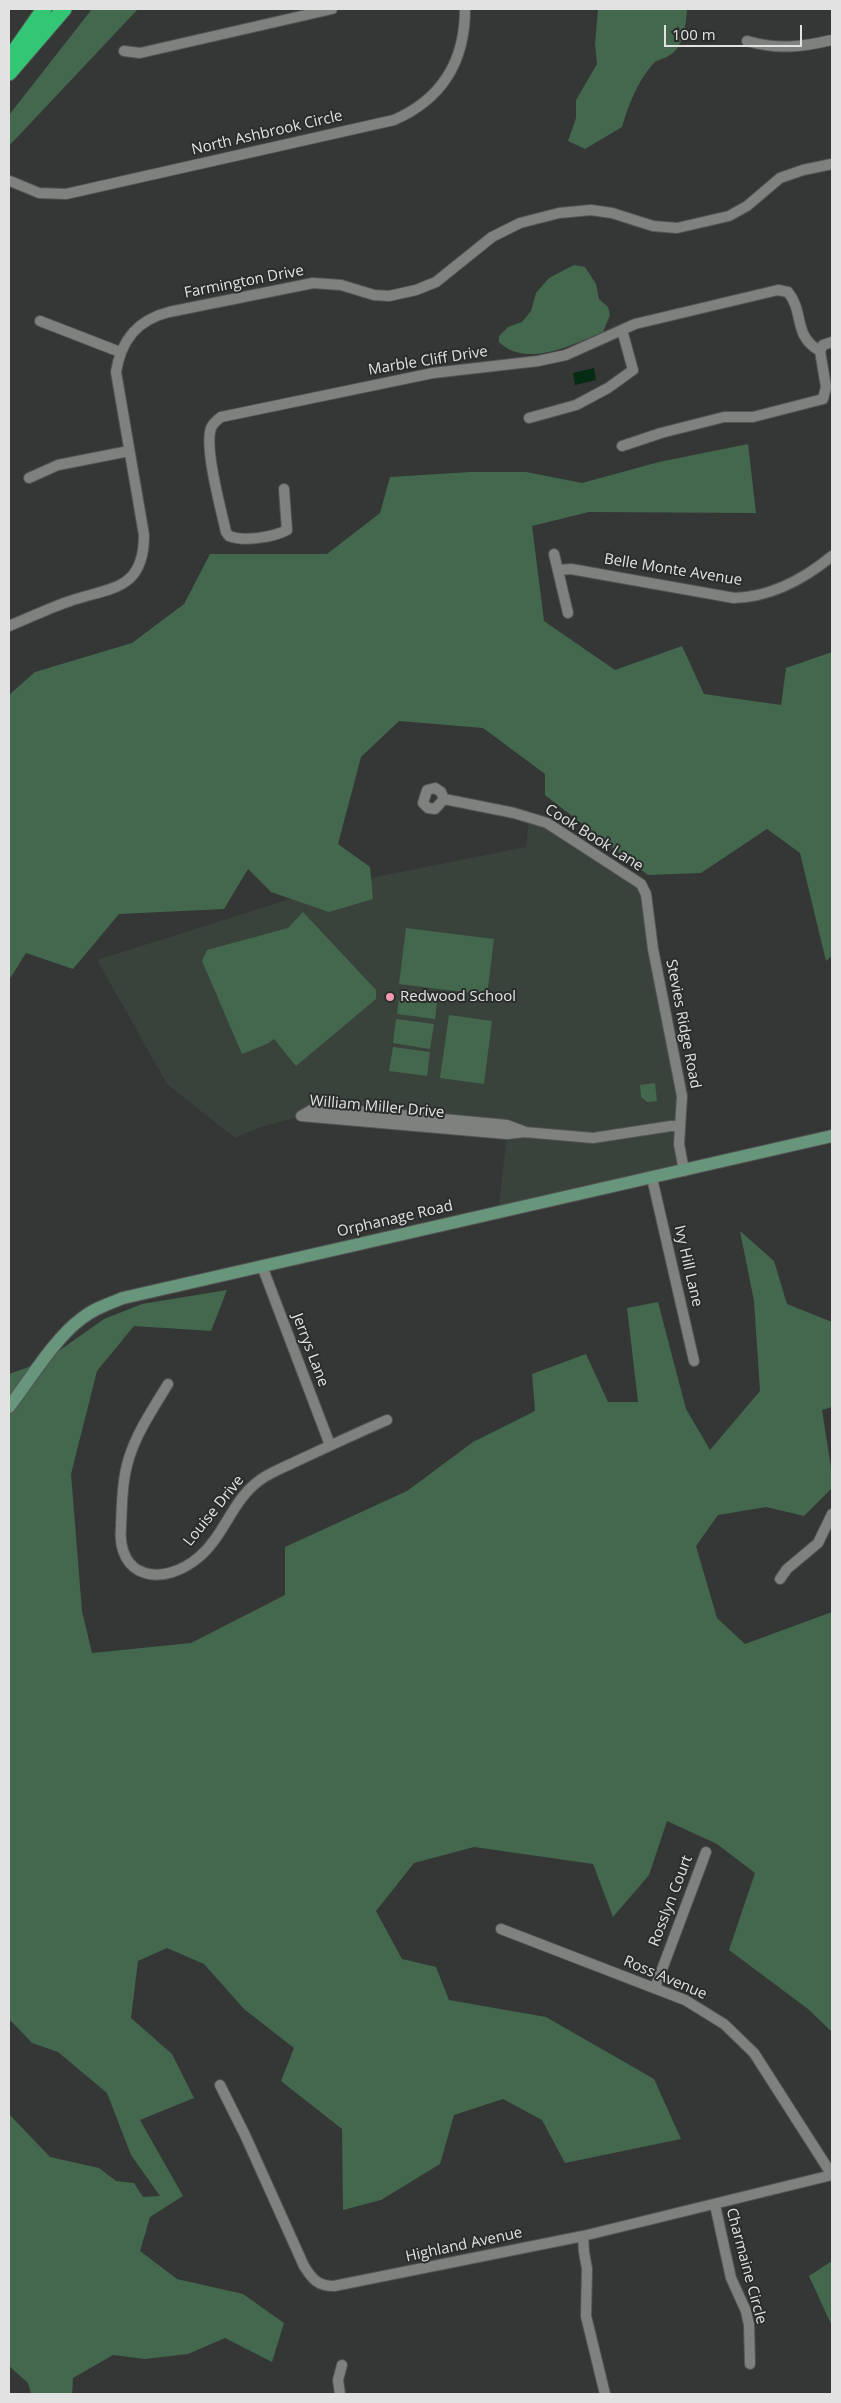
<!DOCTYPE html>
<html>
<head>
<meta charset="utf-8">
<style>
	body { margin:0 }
	#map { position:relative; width:841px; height:2403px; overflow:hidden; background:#343735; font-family:"Open Sans",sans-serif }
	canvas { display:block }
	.frame { position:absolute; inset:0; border:10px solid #e1e2e1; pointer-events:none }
	.scale { position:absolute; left:664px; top:25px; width:138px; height:22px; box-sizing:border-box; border:2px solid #e1e2e1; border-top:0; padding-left:6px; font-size:15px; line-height:18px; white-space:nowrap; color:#e1e2e1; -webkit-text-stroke:4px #2a2d2b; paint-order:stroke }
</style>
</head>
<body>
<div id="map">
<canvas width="841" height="2403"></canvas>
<div class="frame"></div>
<div class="scale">100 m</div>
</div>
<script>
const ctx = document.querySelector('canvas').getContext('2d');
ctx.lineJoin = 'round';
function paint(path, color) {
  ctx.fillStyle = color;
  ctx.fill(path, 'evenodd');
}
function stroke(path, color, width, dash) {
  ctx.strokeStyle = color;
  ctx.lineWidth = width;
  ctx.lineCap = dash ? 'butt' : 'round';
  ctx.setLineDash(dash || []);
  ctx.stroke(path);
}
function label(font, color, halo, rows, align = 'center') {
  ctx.font = font + ' "Open Sans",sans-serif';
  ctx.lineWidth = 4;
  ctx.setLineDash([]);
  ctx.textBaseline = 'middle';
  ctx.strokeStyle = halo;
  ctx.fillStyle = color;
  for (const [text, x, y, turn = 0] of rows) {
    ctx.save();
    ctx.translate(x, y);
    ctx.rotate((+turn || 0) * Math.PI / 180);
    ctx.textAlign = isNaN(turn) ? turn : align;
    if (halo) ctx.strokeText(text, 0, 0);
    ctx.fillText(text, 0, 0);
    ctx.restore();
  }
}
const built = new Path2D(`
	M529 816 641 884 682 1096 684 1171 498 1213 507 1135 301 1116 258 1128 235 1138 167 1084 97 960 331 886 526 847Z`);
const green = new Path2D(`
	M92 9H138L9 146V115Z
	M598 9H687C686 23 684 47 670 55 665 59 657 59 653 64 638 80 628 106 622 127L585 149 568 141 576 118V100L597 64 595 44Z
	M574 265 585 267 596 284 599 299 608 307 610 315 603 332C574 344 526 369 499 342V336L508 327 522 322 531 311 536 293 549 278Z
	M748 444 756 513 589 512 532 526 544 621 615 670 682 646 704 694 781 705 786 668 832 652V956L826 961 800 853 767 829 701 873 648 875 545 795V774L483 728 399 721 361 757 338 844 370 867 373 899 329 912 271 892 248 869 224 909 119 914 73 969 26 953 9 980V695L35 672 132 643 184 604 210 554H327L380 513 390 477 471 472H526L582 483 659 462Z
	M303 912 376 990V999L296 1066 274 1039 267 1044 242 1054 202 961 207 950 288 928Z
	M406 928 494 939 487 995 399 984Z
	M400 990 438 995 435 1019 397 1014Z
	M449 1015 492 1021 484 1084 440 1078Z
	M396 1019 434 1024 430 1049 393 1043Z
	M393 1047 430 1052 427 1076 389 1071Z
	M655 1083 657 1101 647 1102 641 1097 640 1085Z
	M740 1231 774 1261 787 1304 832 1322V1407L822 1410 832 1474V1488L804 1516 766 1507 718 1515 696 1546 717 1618 745 1644 832 1612V2032L808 2009 729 1950 755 1873 717 1844 667 1821 649 1875 613 1917 593 1864 474 1847 414 1863 376 1911 402 1959 436 1967 449 2000 546 2017 654 2079 681 2139 565 2163 542 2120 503 2099 454 2115 440 2164 381 2200 343 2210 342 2129 281 2081 294 2048 244 2009 204 1964 167 1948 138 1961 131 2018 172 2054 194 2098 140 2120 183 2196 150 2217 140 2251 177 2279 243 2294 284 2323 272 2362 225 2338 188 2354 145 2359 113 2355 73 2378 72 2394H31L28 2383 9 2366V2114L50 2157 99 2168 116 2181 134 2183 143 2197 160 2196 131 2155 107 2093 58 2052 32 2043 11 2021 9 2022V1374L43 1362 104 1319 142 1304 227 1290 211 1331 134 1326 97 1371 71 1474 82 1611 92 1653 191 1643 285 1595V1547L407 1491 473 1442 535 1411 532 1374 586 1354 608 1402H638L627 1308 658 1302 686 1409 710 1450 760 1391 754 1301Z
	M832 2261V2326L809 2276Z`);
const water = new Path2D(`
	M594 368 596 380 575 385 573 373Z`);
const minor = new Path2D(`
	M747 41C778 50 801 47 832 40
	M124 51 140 53 332 9
	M10 181 39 193 66 194 394 120C442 99 465 61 465 9
	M40 321 120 352
	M820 351 823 345 832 342
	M529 418 576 405 608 388 633 370 622 330
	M622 446 661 433 724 417H753L823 399 826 387 820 351
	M29 478 58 465 129 451
	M284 489 287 530C274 537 244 542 229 536L226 532C221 509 204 448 211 428 213 423 217 420 221 417L433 373 538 361 566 355 635 324 778 290 788 292C805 313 792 335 820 351
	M554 554 568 613
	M559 570 571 569 734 598C772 597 804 579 832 556
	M9 626C29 618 49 608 70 601 112 587 144 590 144 535L116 372C121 340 137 320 169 312L313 283 341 285 374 295 389 296 416 290 436 282 492 237 520 223 559 213 591 210 612 213 653 226 677 228 729 216 747 206 780 178 803 170 832 164
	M444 799 435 809 428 808 423 803 427 790 435 788 441 792 444 799 514 813 547 823 641 884 646 894 653 949 682 1096 679 1144 684 1171
	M301 1116 507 1134 524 1132 593 1138 671 1126H680
	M301 1116 313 1109 325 1108 507 1125 523 1131
	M652 1178 694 1361
	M262 1266 330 1445
	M168 1384C154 1407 137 1432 129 1458 122 1480 122 1504 121 1526 116 1580 164 1587 199 1557 225 1535 232 1500 260 1480 271 1472 285 1467 297 1461 327 1447 357 1433 387 1420
	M780 1579 787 1569 818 1543 832 1514
	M501 1929 685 2000 724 2024 754 2053 832 2175
	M655 1988 706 1852
	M220 2085 245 2135 304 2266C312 2279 318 2286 334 2286L583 2236 832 2175
	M715 2205 731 2278 746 2311 749 2325 750 2364
	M583 2236 584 2252 587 2269 586 2316 605 2394
	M340 2394 338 2380 342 2365`);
const secondary = new Path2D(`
	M9 1407C29 1381 55 1338 81 1319 93 1309 108 1304 123 1298L832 1136`);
const motorway = new Path2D(`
	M9 59 44 9
	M9 73 64 9`);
const markers = [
	[390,997,5,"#f29ab0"]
];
const streetNames = [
	["North Ashbrook Circle",267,133,-13],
	["Farmington Drive",244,282,-11],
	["Marble Cliff Drive",428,361,-9],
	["Belle Monte Avenue",673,570,9],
	["Cook Book Lane",594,838,32],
	["Stevies Ridge Road",683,1024,79],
	["William Miller Drive",377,1107,5],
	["Orphanage Road",395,1219,-13],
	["Ivy Hill Lane",688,1266,77],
	["Jerrys Lane",310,1350,69],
	["Louise Drive",214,1511,-51],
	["Rosslyn Court",671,1901,-69],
	["Ross Avenue",665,1978,23],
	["Highland Avenue",464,2245,-12],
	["Charmaine Circle",746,2266,75]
];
const poiNames = [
	["Redwood School",400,997]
];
paint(built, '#3a423c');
paint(green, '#43684e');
paint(water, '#062c16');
stroke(minor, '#535554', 12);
stroke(secondary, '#535554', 14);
stroke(motorway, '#535554', 17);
stroke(minor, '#7f817f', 10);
stroke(secondary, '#68967c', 12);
stroke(motorway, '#33c674', 15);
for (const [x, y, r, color] of markers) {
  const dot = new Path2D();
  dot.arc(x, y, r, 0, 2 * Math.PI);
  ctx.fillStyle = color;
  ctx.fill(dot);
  stroke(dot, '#2a2d2b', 2);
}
label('15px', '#e1e2e1', '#2a2d2b', streetNames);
label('15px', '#e1e2e1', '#2a2d2b', poiNames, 'left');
</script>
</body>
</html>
